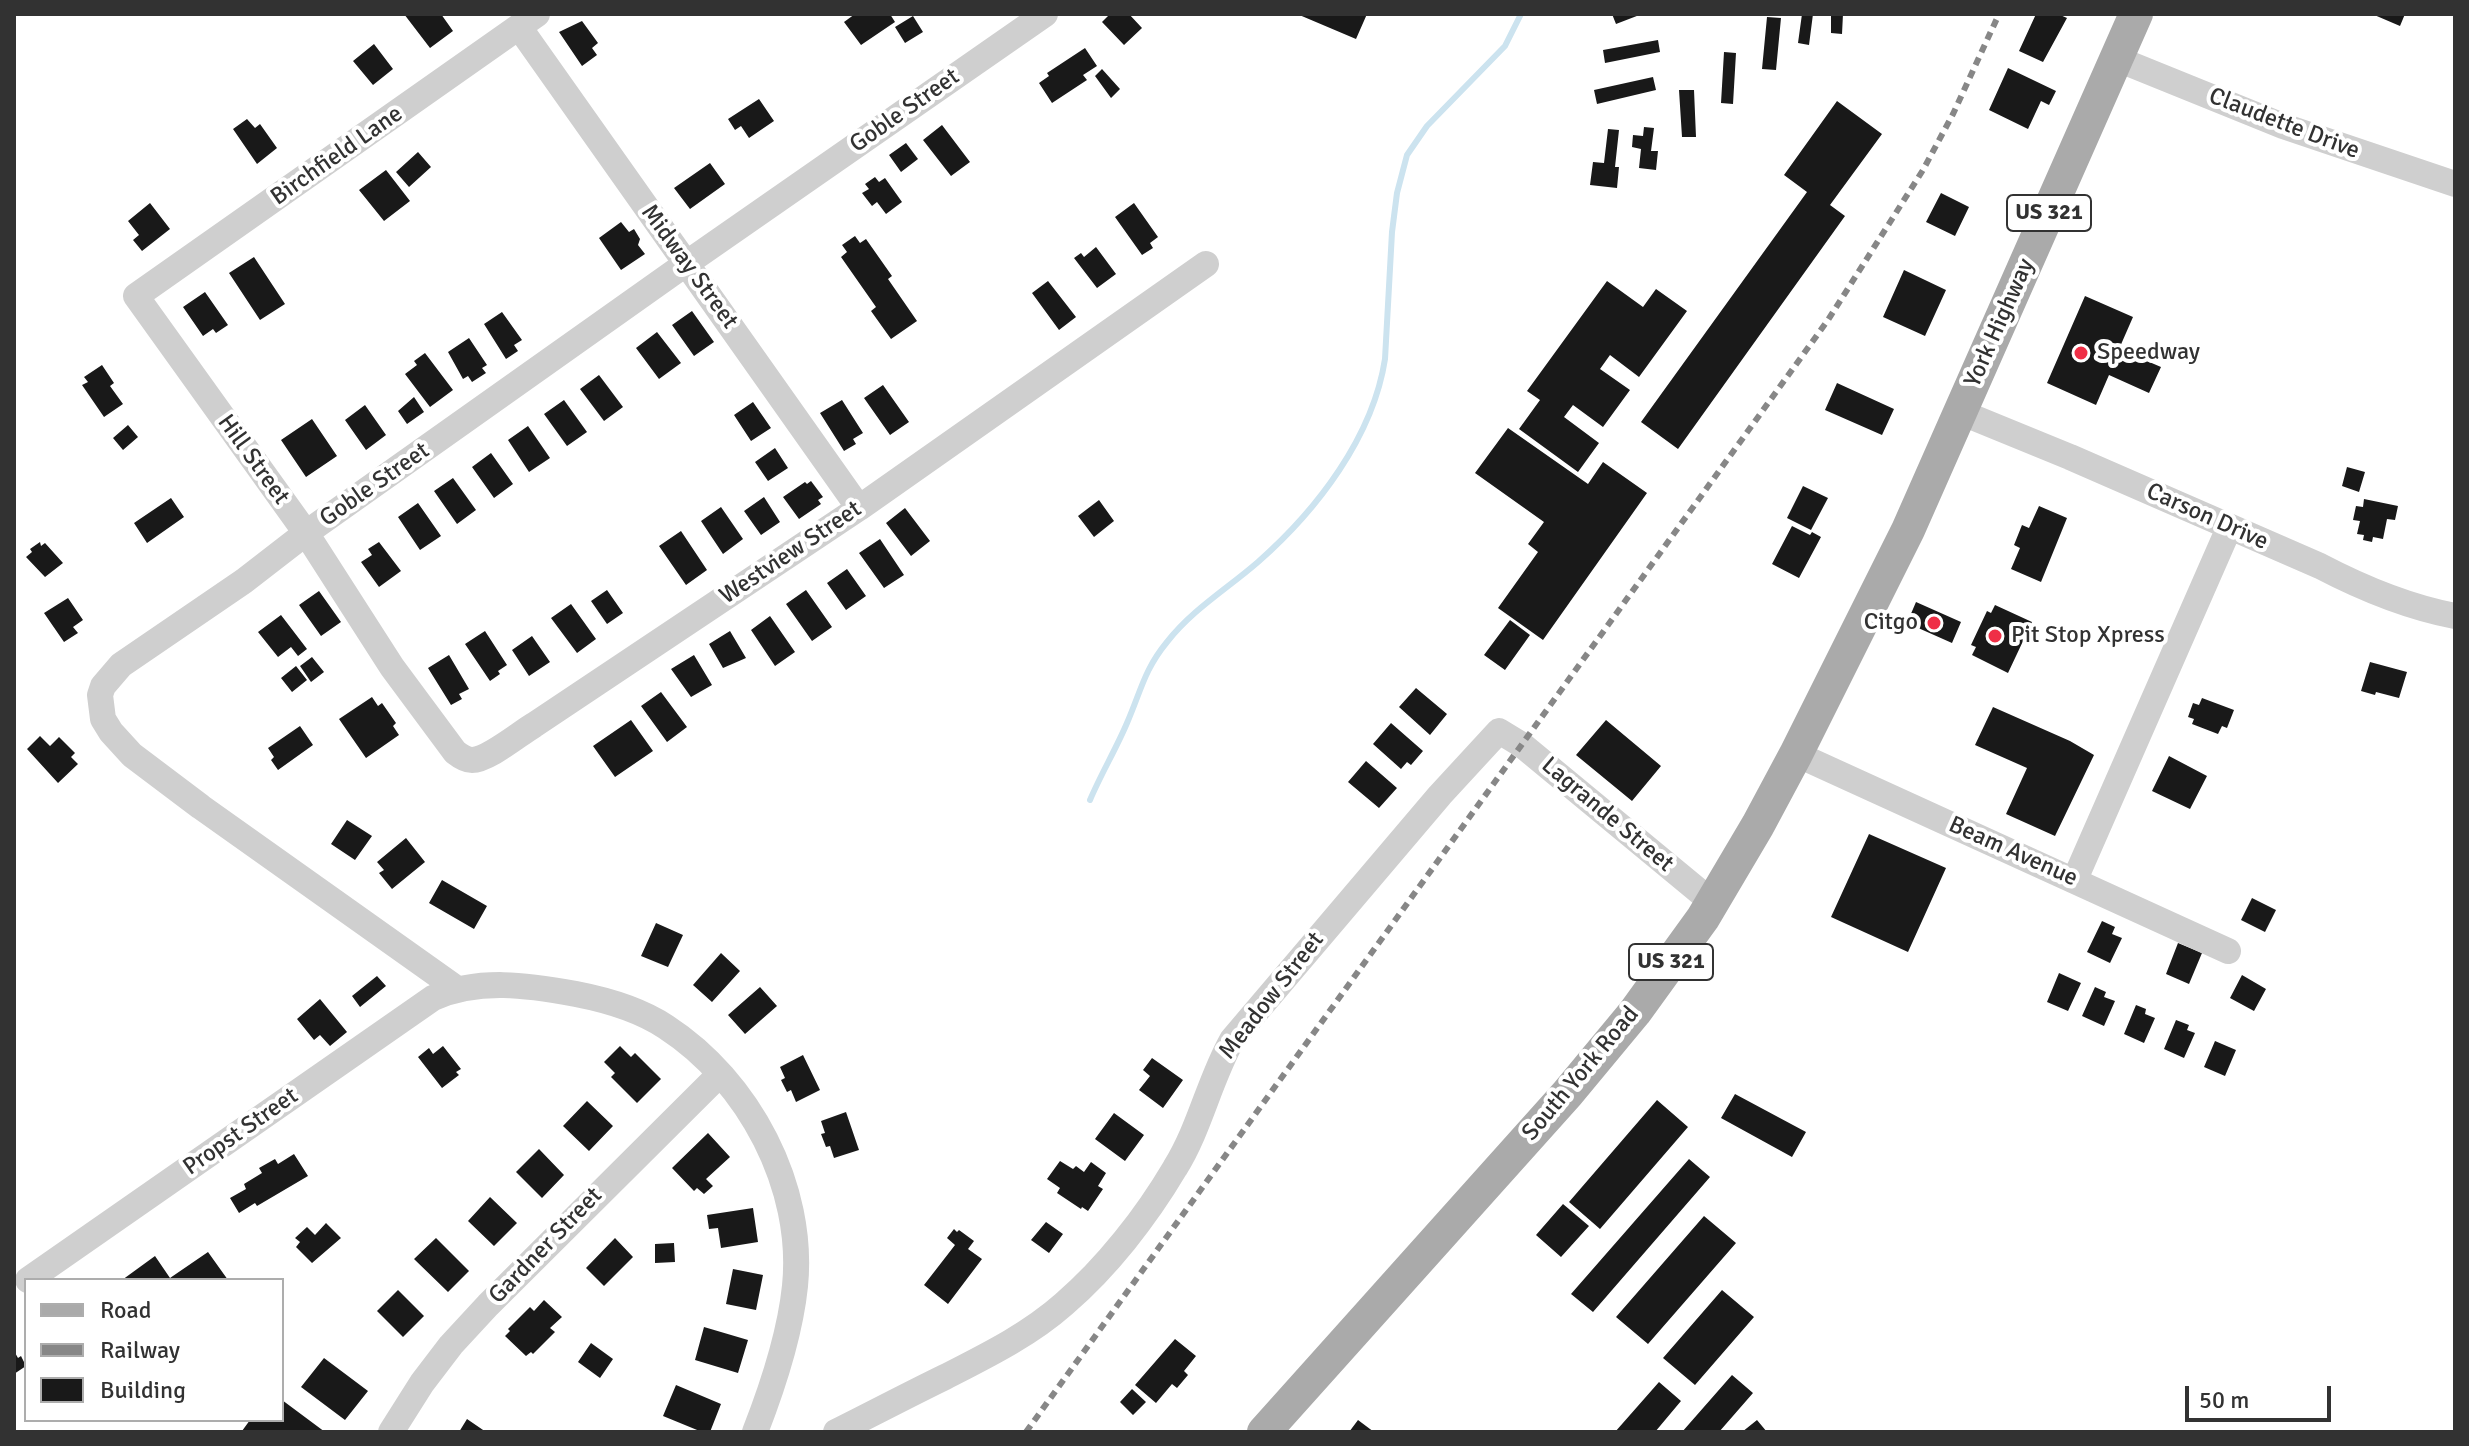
<!DOCTYPE html>
<html>
<head>
<meta charset="utf-8">
<style>
	body { margin:0 }
	#map { position:relative; width:2469px; height:1446px; overflow:hidden; background:#fff; font-family:Signika,sans-serif }
	canvas { display:block }
	.frame { position:absolute; inset:0; border:16px solid #323232; pointer-events:none }
	.legend { position:absolute; left:24px; top:1278px; width:260px; height:144px; box-sizing:border-box; background:#fff; border:2px solid #adadad; margin:0; padding:10px 14px; list-style:none; font-size:24px; color:#323232 }
	.legend li { display:flex; align-items:center; gap:16px; height:40px }
	.legend b { width:40px; border:2px solid #adadad }
	.scale { position:absolute; left:2185px; top:1386px; width:146px; height:36px; box-sizing:border-box; border:4px solid #323232; border-top:0; padding-left:10px; font-size:24px; line-height:28px; white-space:nowrap; color:#323232; -webkit-text-stroke:6px #fff; paint-order:stroke }
</style>
</head>
<body>
<div id="map">
<canvas width="2469" height="1446"></canvas>
<div class="frame"></div>
<ul class="legend">
<li><b style="height:10px;background:#aaa"></b>Road</li>
<li><b style="height:10px;background:#878787"></b>Railway</li>
<li><b style="height:22px;background:#191919"></b>Building</li>
</ul>
<div class="scale">50 m</div>
</div>
<script>
const ctx = document.querySelector('canvas').getContext('2d');
ctx.lineJoin = 'round';
function stroke(path, color, width, dash) {
  ctx.strokeStyle = color;
  ctx.lineWidth = width;
  ctx.lineCap = dash ? 'butt' : 'round';
  ctx.setLineDash(dash || []);
  ctx.stroke(path);
}
function paint(path, color) {
  ctx.fillStyle = color;
  ctx.fill(path, 'evenodd');
}
function label(font, color, halo, rows, align = 'center') {
  ctx.font = font + ' Signika,sans-serif';
  ctx.lineWidth = 8;
  ctx.setLineDash([]);
  ctx.textBaseline = 'middle';
  ctx.strokeStyle = halo;
  ctx.fillStyle = color;
  for (const [text, x, y, turn = 0] of rows) {
    ctx.save();
    ctx.translate(x, y);
    ctx.rotate((+turn || 0) * Math.PI / 180);
    ctx.textAlign = isNaN(turn) ? turn : align;
    if (halo) ctx.strokeText(text, 0, 0);
    ctx.fillText(text, 0, 0);
    ctx.restore();
  }
}
const stream = new Path2D(`
	M1090 800C1101 774 1116 749 1127 723 1141 691 1144 670 1167 642 1193 609 1227 589 1258 562 1317 510 1373 437 1385 359L1392 232 1397 193 1407 155 1427 126 1505 46 1521 14`);
const building = new Path2D(`
	M404 14H441L453 31 430 48Z
	M855 14H890L895 22 861 45 844 22Z
	M1110 14H1129L1142 28 1124 45 1102 22Z
	M1297 14H1367L1356 39Z
	M1612 14H1642L1616 24Z
	M1802 14H1813L1809 45 1798 43Z
	M1831 14H1843L1842 34 1831 33Z
	M2036 14H2058L2067 18 2043 62 2019 51Z
	M2372 14H2405L2400 26Z
	M913 16 923 32 905 43 895 27Z
	M1767 17 1781 18 1776 70 1762 69Z
	M582 21 598 43 592 48 597 55 582 66 559 32Z
	M1658 40 1660 52 1605 63 1603 50Z
	M374 44 393 69 373 85 353 61Z
	M1085 48 1097 66 1083 75 1087 80 1052 103 1039 83 1049 76 1047 73Z
	M1724 52 1736 53 1733 104 1721 103Z
	M2008 68 2056 91 2049 105 2041 101 2028 129 1989 110Z
	M1102 69 1120 89 1111 98 1095 76Z
	M1653 77 1656 90 1597 104 1594 90Z
	M1679 90H1694L1696 137H1682Z
	M759 99 774 121 749 138 741 126 735 130 728 119Z
	M1837 101 1882 134 1830 205 1845 216 1678 449 1641 422 1807 192 1784 175Z
	M247 119 255 128 260 124 277 148 257 164 233 129Z
	M942 125 970 162 951 176 923 140Z
	M1644 127 1654 128 1651 151H1658L1656 170 1639 168 1641 149 1632 147 1633 135 1643 136Z
	M1608 129 1619 130 1615 167H1619L1617 188 1590 185 1593 162 1604 163Z
	M906 143 918 159 901 172 889 155Z
	M418 152 431 167 409 187 396 172Z
	M710 163 725 184 690 209 674 188Z
	M386 170 410 201 384 221 359 190Z
	M875 177 879 182 885 178 902 202 886 214 877 202 872 206 862 193 869 189 865 184Z
	M1941 193 1969 207 1955 236 1926 222Z
	M150 203 170 229 142 251 133 240 139 235 128 221Z
	M1134 203 1158 237 1150 243 1153 248 1142 255 1115 217Z
	M621 222 629 232 634 229 640 239 638 245 645 254 621 270 599 238Z
	M855 236 860 243 866 239 892 276 888 279 917 321 891 339 871 311 876 307 841 257 847 252 842 245Z
	M1096 247 1116 274 1097 288 1074 258 1081 253 1084 257Z
	M254 257 285 304 260 320 229 273Z
	M1904 270 1946 290 1925 336 1883 317Z
	M1048 281 1076 317 1059 330 1032 293Z
	M1607 281 1643 307 1656 289 1687 311 1639 377 1610 355 1600 369 1630 390 1603 427 1573 405 1564 417 1599 443 1578 472 1519 429 1540 400 1527 391Z
	M205 292 228 325 216 333 213 329 203 336 183 307Z
	M2085 296 2133 317 2119 349 2161 367 2149 393 2109 375 2096 405 2047 383Z
	M692 311 714 342 694 356 672 325Z
	M502 312 522 340 514 345 518 351 506 359 484 324Z
	M657 332 681 363 659 379 636 348Z
	M469 338 487 365 482 368 486 373 472 382 468 376 463 379 448 352Z
	M425 353 453 390 430 407 405 374 417 365 414 361Z
	M102 365 114 383 110 386 123 404 104 417 82 385 88 382 84 377Z
	M599 375 623 407 604 421 580 389Z
	M1837 383 1894 409 1882 435 1825 410Z
	M883 385 909 422 890 435 864 398Z
	M414 397 424 412 407 424 398 411Z
	M564 400 587 432 567 446 544 414Z
	M842 400 863 433 853 439 856 444 844 451 820 413Z
	M753 402 771 428 751 441 734 415Z
	M365 405 386 435 366 450 345 420Z
	M312 419 337 456 306 477 281 440Z
	M128 425 138 437 123 450 113 438Z
	M528 426 550 458 529 472 508 440Z
	M1508 428 1588 484 1603 462 1647 493 1543 640 1498 608 1538 552 1528 544 1544 522 1475 473Z
	M775 448 788 468 768 481 755 462Z
	M491 453 513 484 494 498 472 467Z
	M2347 467 2365 472 2359 492 2342 486Z
	M453 478 476 510 457 524 434 491Z
	M811 481 823 497 818 500 821 504 799 519 783 497 805 482 807 484Z
	M1803 486 1828 498 1811 530 1787 518Z
	M764 497 780 522 761 535 744 511Z
	M171 498 184 517 147 543 134 523Z
	M2364 499 2398 506 2395 520 2387 519 2383 539 2373 537 2372 542 2363 540 2364 535 2357 534 2360 521 2353 520 2356 506 2363 507Z
	M1099 500 1114 521 1094 537 1078 516Z
	M418 503 441 536 420 550 398 517Z
	M2039 506 2067 518 2041 582 2011 569 2020 548 2014 545 2022 525 2029 528Z
	M721 507 743 539 723 554 701 521Z
	M905 508 930 541 911 556 886 523Z
	M1792 526 1810 535 1812 532 1821 537 1799 578 1772 564Z
	M681 531 707 570 686 585 659 546Z
	M880 539 904 575 884 588 859 553Z
	M40 542 41 546 45 543 63 563 45 577 26 557 32 552 30 549Z
	M379 542 401 571 379 587 361 562 372 555 368 549Z
	M847 569 866 596 846 610 827 583Z
	M607 590 623 613 607 624 591 601Z
	M806 590 832 627 812 641 786 604Z
	M319 591 341 622 321 636 299 605Z
	M68 598 83 620 73 627 78 633 64 642 44 613Z
	M1916 602 1961 622 1952 643 1907 623Z
	M571 604 596 639 577 653 551 618Z
	M1995 605 2032 622 2008 673 1972 655 1976 647 1971 645 1987 611 1991 613Z
	M281 615 307 649 298 656 291 647 278 657 258 632Z
	M770 616 795 652 775 666 751 630Z
	M1510 620 1530 635 1505 670 1484 655Z
	M485 631 507 665 498 671 500 674 490 681 465 644Z
	M730 631 746 658 723 668 709 644Z
	M532 636 550 662 529 676 512 650Z
	M449 655 469 689 459 694 462 699 451 705 428 668Z
	M694 655 712 685 691 697 671 669Z
	M312 657 324 672 311 682 300 666Z
	M2370 662 2407 672 2399 698 2376 692 2375 695 2361 691Z
	M296 666 307 680 292 692 281 678Z
	M1416 688 1447 714 1430 735 1399 707Z
	M661 692 687 727 667 742 641 706Z
	M372 697 378 706 382 703 396 723 393 726 399 735 366 758 339 719Z
	M2202 698 2234 710 2227 728 2222 726 2218 734 2192 724 2194 719 2188 717 2193 703 2199 705Z
	M1993 707 2070 741 2094 755 2055 836 2006 814 2027 768 1975 745Z
	M631 720 653 751 615 777 593 746Z
	M1606 720 1661 766 1632 801 1576 755Z
	M1391 723 1423 751 1411 765 1407 762 1401 769 1373 744Z
	M300 726 313 745 278 770 271 760 274 757 268 748Z
	M40 736 50 746 59 737 75 753 71 757 78 764 58 783 27 749Z
	M2169 756 2207 776 2190 809 2152 791Z
	M1366 761 1397 788 1379 808 1348 782Z
	M347 820 372 836 355 860 331 844Z
	M1869 834 1946 868 1908 952 1831 917Z
	M406 838 425 862 392 889 379 873 384 870 377 862Z
	M442 880 487 906 474 929 429 903Z
	M2252 898 2276 910 2265 932 2241 920Z
	M2102 921 2115 927 2112 934 2122 938 2110 963 2087 952Z
	M656 923 683 935 668 967 641 956Z
	M2178 943 2202 953 2189 984 2166 974Z
	M721 953 740 971 712 1002 693 985Z
	M2059 973 2081 983 2068 1011 2047 1002Z
	M2242 975 2266 989 2254 1011 2230 998Z
	M377 976 386 986 360 1007 352 996Z
	M760 987 777 1006 745 1034 728 1015Z
	M2095 987 2106 992 2104 997 2115 1001 2104 1026 2082 1016Z
	M320 999 347 1032 330 1046 320 1035 314 1040 297 1019Z
	M2136 1005 2146 1009 2145 1014 2155 1018 2144 1043 2124 1034Z
	M2176 1020 2189 1025 2187 1030 2195 1033 2184 1058 2164 1049Z
	M2215 1041 2236 1050 2225 1076 2204 1067Z
	M443 1046 461 1069 456 1072 459 1075 442 1088 418 1057 429 1048 433 1054Z
	M620 1046 631 1057 635 1053 661 1079 637 1103 611 1077 615 1073 604 1062Z
	M803 1055 820 1090 796 1102 791 1090 787 1092 781 1080 785 1078 780 1067Z
	M1152 1058 1183 1080 1163 1108 1139 1090 1150 1076 1143 1070Z
	M1735 1094 1806 1132 1792 1157 1721 1118Z
	M1657 1100 1688 1127 1600 1229 1569 1202Z
	M587 1101 613 1126 589 1151 563 1126Z
	M846 1112 859 1150 834 1158 830 1146 826 1147 821 1134 825 1133 821 1121Z
	M1114 1113 1144 1135 1125 1161 1095 1139Z
	M708 1133 730 1157 706 1179 713 1186 704 1194 697 1188 694 1191 672 1168Z
	M539 1149 564 1175 542 1198 516 1172Z
	M294 1154 308 1176 257 1206 255 1203 239 1213 230 1198 246 1189 244 1184 262 1173 259 1168 275 1159 278 1164Z
	M1689 1159 1710 1177 1593 1312 1571 1294Z
	M1060 1161 1073 1169 1076 1166 1084 1172 1091 1162 1106 1173 1098 1186 1103 1189 1088 1211 1082 1207 1081 1209 1057 1193 1060 1188 1047 1179Z
	M490 1197 517 1223 494 1246 468 1221Z
	M1563 1204 1589 1226 1561 1257 1536 1235Z
	M753 1208 758 1242 721 1248 718 1228 709 1229 707 1215Z
	M1704 1216 1736 1243 1648 1344 1616 1317Z
	M1046 1222 1063 1234 1049 1253 1031 1240Z
	M326 1223 341 1238 312 1263 296 1247 300 1242 295 1238 307 1227 315 1235Z
	M954 1229 957 1232 959 1230 974 1241 968 1249 982 1259 948 1304 924 1285 955 1245 947 1238Z
	M436 1238 469 1271 448 1292 414 1259Z
	M615 1238 633 1257 604 1286 586 1268Z
	M674 1243 675 1262 655 1263V1244Z
	M208 1252 228 1280H122L155 1256 170 1278Z
	M733 1269 763 1275 756 1310 726 1304Z
	M398 1290 424 1316 403 1337 377 1311Z
	M1722 1290 1754 1317 1695 1385 1663 1358Z
	M544 1300 562 1317 550 1328 555 1332 533 1354 531 1352 526 1356 505 1336 510 1331 508 1329 530 1307 534 1311Z
	M704 1327 748 1340 738 1373 695 1360Z
	M1175 1339 1196 1356 1184 1371 1188 1375 1177 1388 1172 1384 1156 1403 1135 1385Z
	M591 1343 613 1359 600 1378 578 1362Z
	M14 1351 18 1358 21 1356 26 1366 14 1374Z
	M324 1358 368 1391 345 1420 301 1387Z
	M1732 1375 1753 1393 1719 1432H1682Z
	M1659 1382 1681 1401 1655 1432H1615Z
	M676 1385 721 1404 710 1432H702L663 1416Z
	M1132 1389 1146 1402 1133 1415 1120 1402Z
	M282 1400 325 1432 242 1431 250 1420H282Z
	M467 1419 486 1432H459Z
	M1358 1420 1374 1432H1349Z
	M1757 1420 1767 1432H1742Z`);
const minor = new Path2D(`
	M537 14 136 296 306 533 392 667 455 752C460 756 466 760 472 760 488 760 519 734 534 725L859 508 1206 264
	M519 27 859 508
	M2115 58 2283 126 2455 184
	M1960 412 2070 457 2320 566C2362 588 2408 607 2455 616
	M1796 754 2228 951
	M2075 879 2229 528
	M456 988 201 807 132 755 111 732 103 719 100 695 103 686 121 665 244 581 306 533 687 263 1045 14
	M28 1280 433 998C479 978 527 985 576 994 607 1000 639 1009 666 1027 749 1081 805 1187 795 1286 790 1335 773 1386 755 1432
	M391 1432 422 1383 451 1345 488 1305 719 1075
	M836 1432C872 1414 908 1395 945 1377 986 1356 1029 1335 1064 1304 1107 1267 1146 1217 1175 1168 1200 1128 1209 1081 1232 1040L1440 795 1499 731 1522 745 1712 902`);
const major = new Path2D(`
	M1264 1432 1567 1094 1635 1012 1703 918 1758 825 1796 754 1908 530 2136 14`);
const rail = new Path2D(`
	M1026 1432 1828 320 1923 170 1953 114 1999 14`);
const markers = [
	[2081,353,8,"#ef2f46"],
	[1934,623,8,"#ef2f46"],
	[1995,636,8,"#ef2f46"]
];
const shields = [
	[2049,213,84],
	[1671,962,84]
];
const shieldNames = [
	["US 321",2049,213],
	["US 321",1671,962]
];
const streetNames = [
	["Goble Street",905,111,-35],
	["Claudette Drive",2284,124,21],
	["Birchfield Lane",337,156,-35],
	["Midway Street",689,267,54],
	["York Highway",2000,323,-66],
	["Hill Street",253,460,54],
	["Goble Street",375,485,-35],
	["Carson Drive",2207,517,24],
	["Westview Street",791,553,-34],
	["Lagrande Street",1607,815,40],
	["Beam Avenue",2013,852,24],
	["Meadow Street",1272,996,-52],
	["South York Road",1581,1074,-50],
	["Propst Street",241,1132,-35],
	["Gardner Street",546,1246,-46]
];
const poiNames = [
	["Speedway",2097,353],
	["Citgo",1918,623,"right"],
	["Pit Stop Xpress",2011,636]
];
stroke(stream, '#cce3ef', 6);
paint(building, '#191919');
stroke(minor, '#cfcfcf', 26);
stroke(major, '#aaa', 34);
stroke(rail, '#878787', 6, [8, 6]);
for (const [x, y, r, color] of markers) {
  const dot = new Path2D();
  dot.arc(x, y, r, 0, 2 * Math.PI);
  ctx.fillStyle = color;
  ctx.fill(dot);
  stroke(dot, '#fff', 3);
}
for (const [x, y, w] of shields) {
  const box = new Path2D();
  box.roundRect(x - w / 2, y - 18, w, 36, 6);
  ctx.fillStyle = '#fff';
  ctx.fill(box);
  stroke(box, '#323232', 2);
}
label('bold 22px', '#323232', null, shieldNames);
label('24px', '#323232', '#fff', streetNames);
label('24px', '#323232', '#fff', poiNames, 'left');
</script>
</body>
</html>
